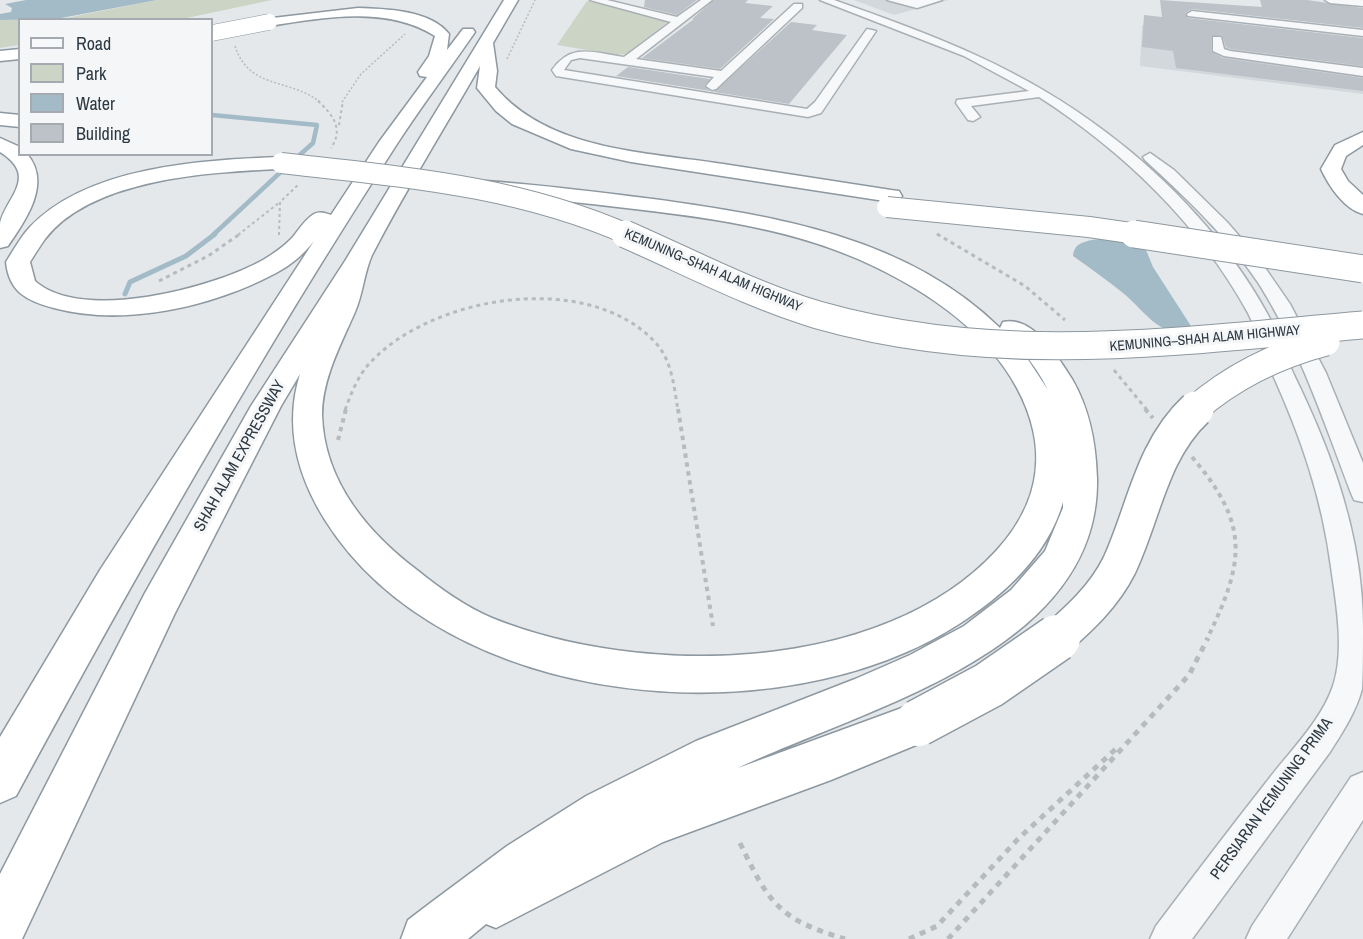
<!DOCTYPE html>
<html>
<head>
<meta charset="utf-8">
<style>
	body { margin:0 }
	#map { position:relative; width:1363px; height:939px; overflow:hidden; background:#e4e8eb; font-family:"Archivo Narrow",sans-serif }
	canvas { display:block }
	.legend { position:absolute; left:18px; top:18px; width:195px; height:138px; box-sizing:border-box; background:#f4f6f8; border:2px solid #a4aaaf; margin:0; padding:8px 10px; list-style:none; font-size:18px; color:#2d3942 }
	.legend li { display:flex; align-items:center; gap:12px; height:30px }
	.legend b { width:30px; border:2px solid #a4aaaf }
</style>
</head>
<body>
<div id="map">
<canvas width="1363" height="939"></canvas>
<ul class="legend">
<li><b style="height:8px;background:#f7f8f9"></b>Road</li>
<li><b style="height:16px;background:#ccd4c6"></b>Park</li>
<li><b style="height:16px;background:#a3bbc7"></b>Water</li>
<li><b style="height:16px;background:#bcc2c7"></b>Building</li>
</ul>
</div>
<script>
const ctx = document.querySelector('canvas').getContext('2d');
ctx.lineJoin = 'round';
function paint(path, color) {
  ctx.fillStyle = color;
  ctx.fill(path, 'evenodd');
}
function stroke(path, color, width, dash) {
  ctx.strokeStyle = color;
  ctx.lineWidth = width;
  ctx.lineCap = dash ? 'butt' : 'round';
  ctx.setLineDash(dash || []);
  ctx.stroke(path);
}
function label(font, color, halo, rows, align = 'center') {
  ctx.font = font + ' "Archivo Narrow",sans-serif';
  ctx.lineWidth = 6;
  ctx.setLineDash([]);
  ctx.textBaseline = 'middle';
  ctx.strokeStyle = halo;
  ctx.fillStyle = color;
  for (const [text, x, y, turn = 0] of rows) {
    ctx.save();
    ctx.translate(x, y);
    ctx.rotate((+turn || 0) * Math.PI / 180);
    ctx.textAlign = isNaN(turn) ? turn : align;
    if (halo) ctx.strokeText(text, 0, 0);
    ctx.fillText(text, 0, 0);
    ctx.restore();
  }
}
const built = new Path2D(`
	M854 0H949L894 15Z
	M1142 25 1363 51V94L1140 66Z`);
const green = new Path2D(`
	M157 0H272L182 19 56 20Z
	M587 1 669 21 626 54 617 55 557 45Z
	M14 19 19 20V45L0 48V20Z`);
const water = new Path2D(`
	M26 0H157L56 19 0 20V14L11 12 12 8 5 4Z
	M1103 238 1144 245 1153 267 1191 326 1189 334C1156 334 1146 312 1123 293 1107 280 1090 268 1073 256 1074 240 1091 241 1103 238Z`);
const streamFar1 = new Path2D(`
	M212 115 317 125 313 143 293 161
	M213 235 285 168`);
const stream = new Path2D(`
	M125 294 130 282 186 256 215 234`);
const building = new Path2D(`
	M645 0H697L677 15 644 7Z
	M714 0H748L745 3 773 6 760 18 774 19 720 69 642 58 694 19H692Z
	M1160 0 1262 7 1260 0H1307L1363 8V28L1192 9 1185 13 1188 18 1363 38V66L1231 49 1226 47 1222 35 1211 37V51L1223 58 1363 78V91L1176 68 1173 51 1142 47 1144 15 1162 17Z
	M791 22 817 25 812 30 847 35 789 104 714 92Z
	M628 67 710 79 704 86 710 91 616 76Z`);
const pathFar4 = new Path2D(`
	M235 46C249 90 290 78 320 102
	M507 59 535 0
	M342 102 361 74 405 34`);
const pathFar3 = new Path2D(`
	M318 101C333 115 344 129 331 148
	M339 125 343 101
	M937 234 939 235
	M238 235 280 202
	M279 235 280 202 298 185`);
const pathFar2 = new Path2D(`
	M937 234 1025 286 1065 320
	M159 281 208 256 240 234
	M1114 370 1147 410
	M345 410C351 394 357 378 368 365 429 296 586 269 655 342 672 360 674 387 678 410`);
const pathFar1 = new Path2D(`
	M678 409 713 626
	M1145 409 1153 418
	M338 440 346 409
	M1192 457C1250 525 1245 561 1207 639`);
const path = new Path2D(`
	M740 843C769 903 778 919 845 939
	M909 939 937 926 1018 839 1118 747
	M948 939 1189 675 1208 638`);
const minor = new Path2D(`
	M590 0H607L677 17 701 0H712L636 59 721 71 794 4H802V8L716 89 712 90 706 86 714 77 580 58 571 60 564 70 807 109 815 102 867 29 876 31 821 113 808 117 556 76 552 70C572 42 594 53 624 57L671 22Z
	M820 0H834C935 36 1021 67 1107 133 1170 180 1230 245 1268 315 1278 334 1285 355 1294 375 1333 455 1363 538 1363 628 1363 647 1363 671 1362 689 1356 712 1342 733 1330 752L1192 939H1150L1156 926C1193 877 1230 828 1268 780 1290 751 1321 721 1333 686 1345 651 1336 603 1331 567 1322 498 1301 437 1272 373 1263 354 1258 333 1248 313 1200 225 1123 151 1039 97L971 106 980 117 973 121 968 120 956 103 957 100 1029 91 964 56Z
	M887 0H942L917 8Z
	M1325 0H1363V6L1330 3Z
	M1192 11 1363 30V36L1188 16 1187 14Z
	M1213 37H1221L1224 49 1230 51 1363 68V76L1224 56 1213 51Z
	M1150 153 1174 170 1227 222 1259 259 1290 304 1326 373 1363 463V502L1354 500 1351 493C1324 422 1300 349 1259 284 1228 237 1186 198 1145 160L1143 157Z
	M1363 772V820L1287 939H1246L1252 926 1351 777Z`);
const highway = new Path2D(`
	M504 0H518L493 43 497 71 495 87C549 151 646 152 723 164 779 173 835 181 891 190L899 191 902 196 899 201 891 202 631 162 571 149 512 124 496 111 477 88 480 66C444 129 405 191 372 255 364 273 363 294 355 312 341 344 322 379 322 415 324 481 367 532 417 570 439 588 466 607 492 618 640 678 881 675 996 551 1042 501 1048 446 1017 388 984 327 919 286 858 259 767 219 655 212 557 200 531 197 504 197 478 192L475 187 478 182 486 181C542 185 597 192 653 199 776 216 907 237 1000 328L1003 322C1033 315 1058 357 1072 379 1090 410 1096 443 1097 479 1100 653 862 709 738 768L918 702 933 708 940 723 933 738 831 780 663 842 496 928 486 924 468 939H401L408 920 433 901 507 846 586 796 696 741 855 679 910 655 964 626 1011 590 1045 551 1063 508V502C1048 555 1004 595 959 624 780 740 445 711 325 520 297 475 284 426 300 374L281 406 175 613 22 939H0V874L145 593 251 406 345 261ZM1023 352C1033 364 1041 376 1048 390Z
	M358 8C387 9 430 10 449 34L447 50 463 29H473L475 32C449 70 420 108 395 147 259 357 135 576 16 796L0 803V737L100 570 314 241C304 254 291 265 276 273 212 307 125 327 54 308 27 301 9 292 6 262 13 251 20 238 29 228 87 166 202 160 281 157L288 159 291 163 288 167 281 169C211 172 92 178 45 239 40 246 35 254 30 262L35 281C82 323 213 288 263 260 273 254 283 247 292 238 298 231 305 219 314 214 320 211 325 213 331 215L379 142 427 77 420 76 418 72 429 56 435 36C386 5 323 18 269 26L262 22 264 19Z
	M20 49V59L0 61V51Z
	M0 113 20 115V127L0 125Z
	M1363 132V145L1346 156 1341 169 1348 181 1363 195V214C1344 209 1329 186 1321 169L1335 145Z
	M0 138 20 147V154H27C52 183 26 220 8 246L0 248C0 240 0 231 0 224 5 198 40 177 0 152Z`);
const highwayBridgeFar4 = new Path2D(`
	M212 33 269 22`);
const highwayBridgeFar3 = new Path2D(`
	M281 163C403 177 515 185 629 235
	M887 207 1089 227 1144 235`);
const highwayBridgeFar2 = new Path2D(`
	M625 234C689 262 751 295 818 315 1000 367 1178 341 1363 325
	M1134 234 1363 269
	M1194 410C1233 376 1276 355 1326 342`);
const highwayBridgeFar1 = new Path2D(`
	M1056 639C1080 618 1104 596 1119 566 1144 513 1151 451 1196 409`);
const highwayBridge = new Path2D(`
	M918 723 989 685 1057 638`);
const farStreetnames = [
	["KEMUNING–SHAH ALAM HIGHWAY",713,271,23],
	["KEMUNING–SHAH ALAM HIGHWAY",1205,339,-5]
];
const streetNames = [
	["SHAH ALAM EXPRESSWAY",240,456,-61],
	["PERSIARAN KEMUNING PRIMA",1272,799,-54]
];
paint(built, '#d3d8dc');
paint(green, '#ccd4c6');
paint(water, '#a3bbc7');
stroke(streamFar1, '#a3bbc7', 4.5);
stroke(stream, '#a3bbc7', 5);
paint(building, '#bcc2c7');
stroke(minor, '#a9b0b5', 3);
stroke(highway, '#8d98a0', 3);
stroke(pathFar4, '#b6bbbe', 1.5, [2, 2]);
stroke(pathFar3, '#b6bbbe', 2, [3, 3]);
stroke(pathFar2, '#b6bbbe', 3, [4, 4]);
stroke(pathFar1, '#b6bbbe', 4, [4.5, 4.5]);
stroke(path, '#b6bbbe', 5, [6, 6]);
paint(minor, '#f7f8f9');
paint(highway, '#fff');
stroke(highwayBridgeFar4, '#8d98a0', 17, []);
stroke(highwayBridgeFar3, '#8d98a0', 22, []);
stroke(highwayBridgeFar2, '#8d98a0', 29, []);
stroke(highwayBridgeFar1, '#8d98a0', 38, []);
stroke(highwayBridge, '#8d98a0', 49, []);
stroke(highwayBridgeFar4, '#fff', 16);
stroke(highwayBridgeFar3, '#fff', 20);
stroke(highwayBridgeFar2, '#fff', 27);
stroke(highwayBridgeFar1, '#fff', 35);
stroke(highwayBridge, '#fff', 46);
label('14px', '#2d3942', '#f4f6f8', farStreetnames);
label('16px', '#2d3942', '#f4f6f8', streetNames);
</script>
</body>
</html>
